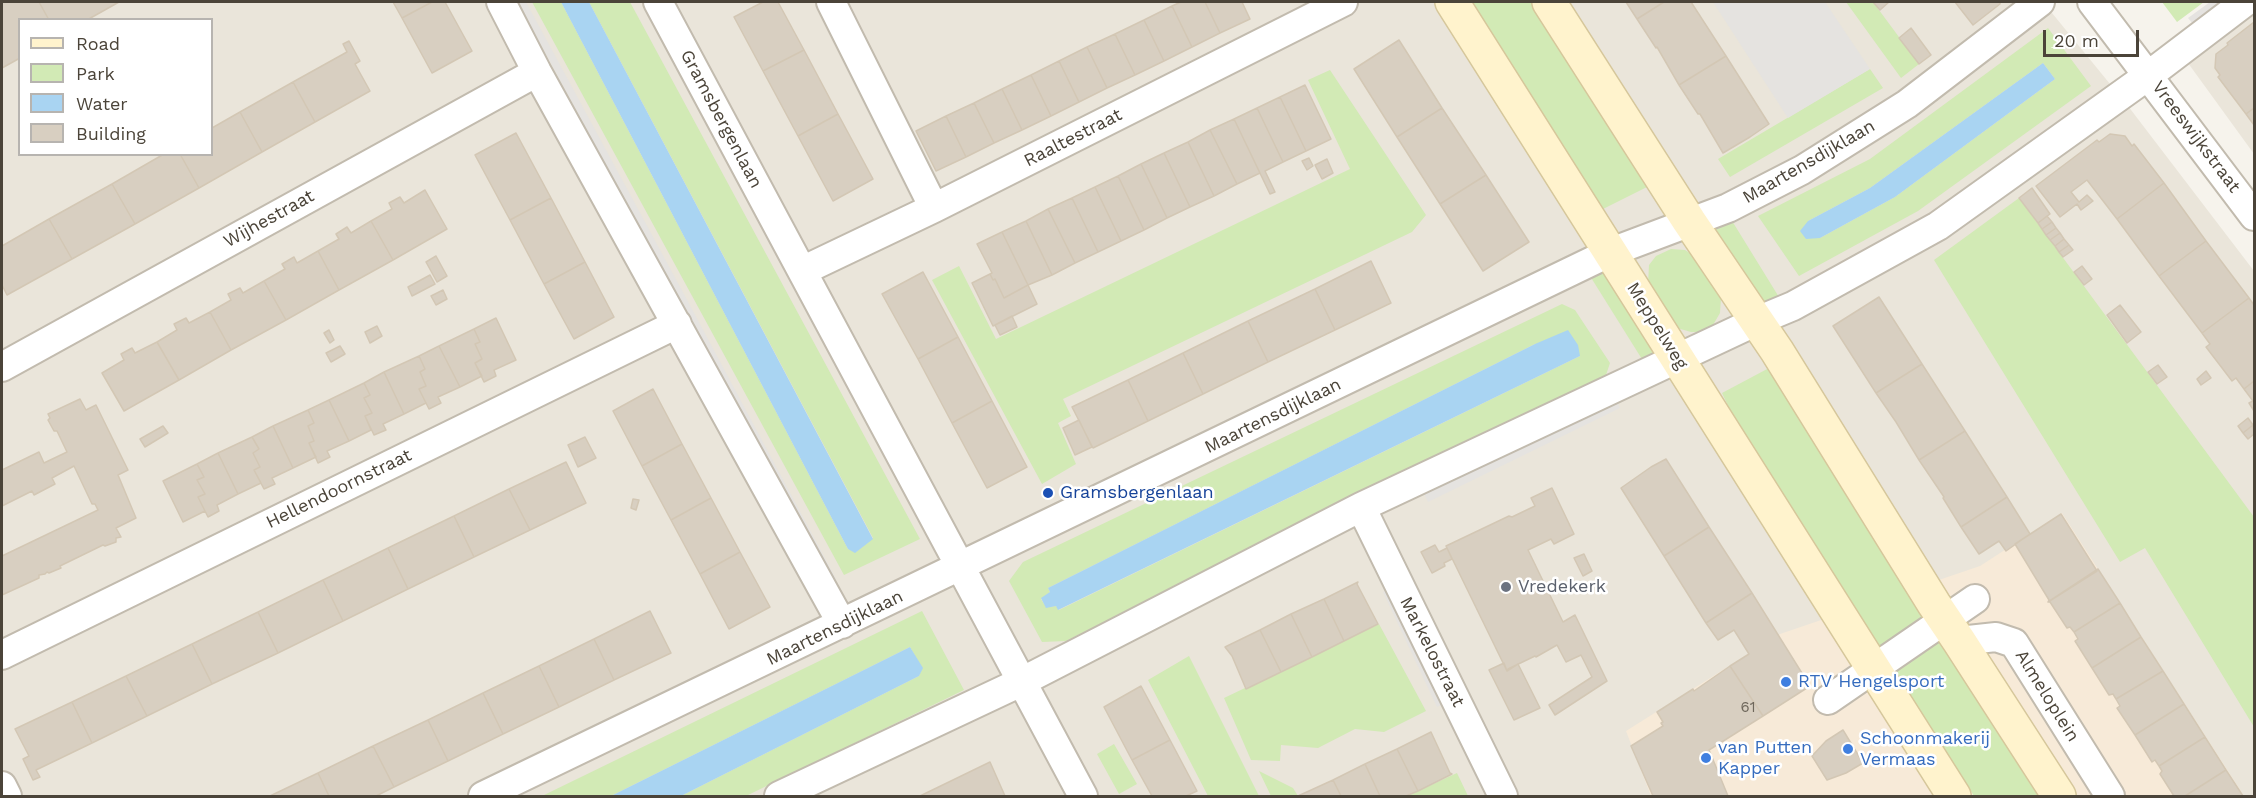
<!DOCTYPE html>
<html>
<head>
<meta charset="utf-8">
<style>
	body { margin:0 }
	#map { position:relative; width:2256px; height:798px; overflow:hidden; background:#f6f3ec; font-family:"Work Sans",sans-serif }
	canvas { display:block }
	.frame { position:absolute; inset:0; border:3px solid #4b4439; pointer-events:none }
	.legend { position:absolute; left:18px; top:18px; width:195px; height:138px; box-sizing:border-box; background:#fff; border:2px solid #b7b4b0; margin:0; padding:8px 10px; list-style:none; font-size:18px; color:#4b4439 }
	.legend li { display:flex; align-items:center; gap:12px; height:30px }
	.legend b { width:30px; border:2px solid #b7b4b0 }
	.scale { position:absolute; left:2043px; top:30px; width:96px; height:27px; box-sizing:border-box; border:3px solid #4b4439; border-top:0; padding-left:8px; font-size:18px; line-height:21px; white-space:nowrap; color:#4b4439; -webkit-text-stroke:4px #fff; paint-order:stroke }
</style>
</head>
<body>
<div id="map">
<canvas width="2256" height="798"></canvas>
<div class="frame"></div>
<ul class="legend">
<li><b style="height:8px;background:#fff3cd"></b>Road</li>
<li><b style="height:16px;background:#d2eab5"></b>Park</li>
<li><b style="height:16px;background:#a9d4f2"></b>Water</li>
<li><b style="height:16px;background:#d8cfc1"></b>Building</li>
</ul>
<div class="scale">20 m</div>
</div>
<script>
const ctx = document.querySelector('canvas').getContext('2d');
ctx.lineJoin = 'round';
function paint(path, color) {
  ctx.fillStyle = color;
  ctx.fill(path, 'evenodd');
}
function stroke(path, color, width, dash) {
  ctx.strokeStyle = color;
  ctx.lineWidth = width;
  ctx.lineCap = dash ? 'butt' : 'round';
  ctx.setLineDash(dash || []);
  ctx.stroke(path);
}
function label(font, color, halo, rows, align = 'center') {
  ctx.font = font + ' "Work Sans",sans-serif';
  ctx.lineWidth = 5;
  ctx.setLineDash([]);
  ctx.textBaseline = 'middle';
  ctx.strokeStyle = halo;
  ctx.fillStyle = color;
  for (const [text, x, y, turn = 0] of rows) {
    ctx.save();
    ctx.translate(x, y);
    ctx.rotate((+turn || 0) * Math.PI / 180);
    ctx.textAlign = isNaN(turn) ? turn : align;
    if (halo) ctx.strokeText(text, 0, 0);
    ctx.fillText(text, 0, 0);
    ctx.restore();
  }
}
const residential = new Path2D(`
	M2 2H2043L2128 106 2254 271V796H2ZM20 20H212V154H20Z
	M2254 12V154L2188 63Z`);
const commercial = new Path2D(`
	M2062 513 2244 796H1651L1626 731 1780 634 1980 566Z`);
const green = new Path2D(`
	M532 2H561L848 549 856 552 873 538 589 2H630L920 539 844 575Z
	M1470 2H1535L1659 181 1593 214Z
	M1846 2H1873L1919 64 1901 78Z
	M2162 2H2204L2177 22Z
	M2048 28 2091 86 1918 211 1799 276 1758 216 1870 159ZM2043 63 2055 79 1895 197 1820 238H1812L1808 221 1870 188Z
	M1870 69 1883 88 1730 177 1718 159Z
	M1330 70 1426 215 1412 232 1063 399 1071 416 1058 423 1076 464 1042 484 932 280 959 266 996 339 1350 169 1308 80Z
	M2019 198 2254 517V727L2145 548 2120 562 1934 260Z
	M1729 216 1782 302 1769 310 1714 235V227Z
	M1671 249 1685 250 1696 257 1721 298 1720 313 1713 325 1701 332H1691L1677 328 1648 284 1649 265 1656 256Z
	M1601 271 1609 272 1657 352 1645 364 1590 276Z
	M1562 304 1575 310 1610 363 1606 375 1066 641 1042 642 1009 581 1023 562ZM1535 344 1580 356 1059 610 1056 606 1046 607 1041 599 1050 592 1048 588Z
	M1769 368 1792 401 1851 503 2038 796H1974L1741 433 1722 393Z
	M922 611 964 690 746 796H681L919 676 922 668 910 647 611 796H542Z
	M1379 624 1426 711 1384 732 1355 729 1318 748 1281 745 1280 761 1251 760 1224 698Z
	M1189 656 1259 796H1208L1148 680Z
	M1114 744 1137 784 1119 794 1097 754Z
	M1259 771 1293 788 1298 796H1271Z
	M1457 773 1468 796H1407Z`);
const parking = new Path2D(`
	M518 2H526L685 296 836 579 830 583Z
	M1713 2H1825L1870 69 1788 118Z
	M2210 2H2222L2193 24 2188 18Z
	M1616 400 1620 408 1428 502 1424 494Z
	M1391 589 1445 703 1437 707 1383 592Z`);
const water = new Path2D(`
	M561 2H589L873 539 855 553 848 549Z
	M2043 63 2055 79 1895 197 1820 238 1806 239 1800 231 1808 221 1870 188Z
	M1568 330 1578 345 1580 356 1058 610 1056 606 1046 608 1041 598 1050 592 1048 588 1535 344Z
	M910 647 923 668 919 676 681 796H611Z`);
const building = new Path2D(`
	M2 2H39L49 20H20V58L2 68Z
	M39 2H119L87 20H49Z
	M393 2H432L402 18Z
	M432 2H445L472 51 432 73 402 18Z
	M763 2H778L804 50 763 71 734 17Z
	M1181 2H1205L1220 33 1192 47 1172 6Z
	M1205 2H1242L1250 19 1220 33Z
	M1626 2H1664L1637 19Z
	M1664 2H1691L1726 56 1679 85 1657 47 1656 48 1637 19Z
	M1873 2H1889L1880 10Z
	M1955 2H2000V4L1973 25Z
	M1172 6 1192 47 1164 61 1144 20Z
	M1144 20 1164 61 1135 75 1115 34Z
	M2254 22V108L2246 114 2218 77 2220 75 2215 68 2216 54 2228 45 2227 43Z
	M1911 28 1931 55 1919 64 1899 38Z
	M1115 34 1135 75 1107 88 1087 47Z
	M1399 40 1442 108 1397 137 1354 69Z
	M349 41 360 61 355 64 370 91 315 122 293 82 347 52 343 44Z
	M1087 47 1107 88 1079 102 1059 61Z
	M804 50 838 114 798 136 763 71Z
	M1726 56 1769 124 1750 137 1723 153 1700 114H1698L1679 85Z
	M1059 61 1079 102 1051 116 1031 75Z
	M1031 75 1051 116 1022 130 1002 89Z
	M293 82 315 122 262 152 240 112Z
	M1305 85 1331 139 1306 151 1280 97Z
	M1002 89 1022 130 994 143 974 103Z
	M1280 97 1306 151 1283 162 1257 108Z
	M974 103 994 143 966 157 946 116Z
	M1257 108 1283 162 1265 171 1275 192 1270 194 1234 119Z
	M1442 108 1486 175 1440 204 1397 137Z
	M2254 108V125L2246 114Z
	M240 112 262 152 199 188 180 154H212V128Z
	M838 114 873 179 833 201 798 136Z
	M946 116 966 157 936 171 916 131Z
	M1234 119 1260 173 1237 184 1210 130Z
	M1210 130 1237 184 1214 196 1188 142Z
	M516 133 551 198 510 220 475 155Z
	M2110 134 2125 136 2132 146 2134 144 2164 183 2117 219 2087 180 2071 192 2079 202 2087 195 2093 201 2081 210 2077 204 2060 217 2036 186 2097 140 2099 142Z
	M1188 142 1214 196 1190 207 1164 153Z
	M1164 153 1190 207 1167 218 1141 164Z
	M164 154H180L199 188 135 224 112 184Z
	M1309 158 1313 166 1307 170 1302 161Z
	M1327 159 1333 173 1322 179 1315 165Z
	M1141 164 1167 218 1144 230 1118 176Z
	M1486 175 1529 242 1483 271 1440 204Z
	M1118 176 1144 230 1121 241 1095 187Z
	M2164 183 2206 241 2159 276 2117 219Z
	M112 184 135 224 72 259 49 219Z
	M1095 187 1121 241 1098 252 1072 198Z
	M2032 188 2050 214 2038 223 2019 198Z
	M425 190 447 229 393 260 371 221 392 209 389 203 400 197 404 203Z
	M551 198 585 262 544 284 510 220Z
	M1072 198 1098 252 1075 263 1048 209Z
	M1048 209 1075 263 1052 275 1026 221Z
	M2047 216 2052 222 2042 229 2038 223Z
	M49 219 72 259 7 295 2 285V246Z
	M371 221 393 260 339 290 318 251 339 239 336 234 347 227 351 233Z
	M1026 221 1052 275 1028 285 1002 232Z
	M2052 222 2056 228 2046 235 2042 229Z
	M2056 228 2060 233 2050 240 2046 235Z
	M1002 232 1028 285 1004 298 995 279 993 280 990 274 992 273 977 244Z
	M2060 233 2064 239 2055 246 2050 240Z
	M2064 239 2069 245 2059 252 2055 246Z
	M2206 241 2249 298 2202 333 2159 276Z
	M2069 245 2073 250 2063 257 2059 252Z
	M318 251 339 290 286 320 264 281 285 269 282 264 294 257 297 263Z
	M436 256 447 276 437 282 426 262Z
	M1371 261 1391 303 1335 330 1315 289Z
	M585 262 614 317 574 339 544 284Z
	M2082 266 2092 279 2084 285 2074 272Z
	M923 272 958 337 918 359 882 294Z
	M990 274 993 280 995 279 1004 298 1028 285 1037 304 993 326 972 283Z
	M430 275 435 284 412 296 408 287Z
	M264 281 286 320 231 350 210 312 231 300 228 294 240 288 243 293Z
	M1315 289 1335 330 1268 362 1248 321Z
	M443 290 447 299 436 305 431 296Z
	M1879 297 1922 364 1876 393 1833 326Z
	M2249 298 2254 305V381L2244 389 2236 378 2232 381 2206 347 2210 344 2202 333Z
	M2120 305 2141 332 2127 343 2107 315Z
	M210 312 231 350 179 380 157 342 177 330 174 324 186 318 189 323Z
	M1012 316 1017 327 1000 335 995 325Z
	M496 318 516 360 494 370 496 376 484 382 475 363 482 359 475 344 480 342 474 329Z
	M1248 321 1268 362 1203 394 1183 353Z
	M377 326 382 336 370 343 365 332Z
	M474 329 480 342 475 344 482 359 475 363 482 376 460 387 439 346Z
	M329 330 334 340 330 343 324 333Z
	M958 337 992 401 952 423 918 359Z
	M157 342 179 380 124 411 102 373 124 360 121 354 132 348 135 353Z
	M340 346 345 354 331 362 326 353Z
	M439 346 460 387 438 397 441 403 429 409 419 389 426 386 420 372 425 369 419 356Z
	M1183 353 1203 394 1148 421 1128 380Z
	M419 356 425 369 420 372 426 386 419 389 426 403 404 414 384 372Z
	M1922 364 1965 431 1919 460 1896 422 1876 393Z
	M2158 365 2167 377 2157 384 2148 372Z
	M2206 371 2211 378 2201 385 2197 379Z
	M384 372 404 414 383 424 386 430 374 435 365 416 372 413 364 398 370 395 364 383Z
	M1128 380 1148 421 1093 448 1072 407Z
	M2254 381V411L2249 403 2253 401 2244 389Z
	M364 383 370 395 364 398 372 413 365 416 371 430 349 441 329 400Z
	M653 389 682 444 642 466 613 411Z
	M80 399 86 410 96 405 128 470 118 475 136 518 116 528 121 537 116 538V542L105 546 103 545 60 566 61 568 49 573 47 572 45 574 39 575V578L2 595V556L98 510 95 504H92L74 466 52 478 55 484 34 495 32 491 2 506V470L39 452 44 463 67 452 57 431H54L48 420 50 418 48 414Z
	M329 400 349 441 327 451 330 457 318 463 309 443 314 441 308 426 314 423 308 410Z
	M992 401 1027 467 987 488 952 423Z
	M308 410 314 423 308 426 314 441 309 443 316 457 293 468 273 426Z
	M2248 418 2253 425 2243 433 2238 426Z
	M1079 420 1092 447 1075 455 1063 428Z
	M2253 425 2254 434 2248 439 2243 433Z
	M163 426 168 433 145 447 140 439Z
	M273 426 293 468 272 478 275 484 264 489 254 470 260 467 253 453 259 449 252 437Z
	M1965 431 2007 497 1961 527 1943 498 1944 497 1919 460Z
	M252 437 259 449 253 453 260 467 254 470 261 483 238 494 218 453Z
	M585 437 596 458 578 467 568 445Z
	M682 444 711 498 671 520 642 466Z
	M218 453 238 494 217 505 219 511 208 517 198 497 205 494 197 480 204 477 197 464Z
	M1666 459 1709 527 1664 556 1621 488 1651 467Z
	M566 462 586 503 530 530 509 489Z
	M197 464 204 477 197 480 205 494 198 497 205 511 183 522 163 481Z
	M1552 488 1574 534 1554 544 1551 539 1528 550 1563 622 1575 615 1607 681 1555 715 1549 705 1592 677 1581 655 1566 662 1557 645 1536 657 1535 656 1508 669 1507 671 1446 546 1509 516 1512 517 1535 506 1531 498Z
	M509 489 530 530 474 557 454 516Z
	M2007 497 2030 534 2006 551 1999 541 1979 554 1961 527Z
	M711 498 740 552 700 574 671 520Z
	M633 499 639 500 636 510 631 508Z
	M2061 514 2097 571 2048 602 2049 600 2015 544Z
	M454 516 474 557 408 589 388 548Z
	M1709 527 1752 593 1706 623 1664 556Z
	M1435 545 1439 552 1447 548 1452 559 1444 563 1445 566 1432 573 1421 552Z
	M388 548 408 589 343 621 323 580Z
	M740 552 770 607 729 629 700 574Z
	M1584 554 1592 571 1583 576 1574 558Z
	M2098 569 2120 603 2074 632 2070 627 2067 628 2050 602H2048Z
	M323 580 343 621 278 653 258 612Z
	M1358 582 1357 584 1378 624 1344 641 1324 599Z
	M1752 593 1810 686 1763 716 1730 666 1749 654 1734 630 1718 640 1706 623Z
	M1324 599 1344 641 1312 657 1291 614Z
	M2120 603 2141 637 2092 668 2075 641 2078 639 2074 632Z
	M650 611 671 653 614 680 594 639Z
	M258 612 278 653 212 684 192 644Z
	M1291 614 1312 657 1281 672 1260 630Z
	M1260 630 1281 672 1246 689 1232 656 1225 647Z
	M2141 637 2163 671 2116 699 2113 694 2109 695 2092 668Z
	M594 639 614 680 559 707 539 666Z
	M192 644 212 684 147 716 126 676Z
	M1504 663 1507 671 1518 664 1540 708 1514 720 1489 670Z
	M539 666 559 707 503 734 483 693Z
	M1730 666 1763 716 1709 750 1728 796H1653L1631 746 1663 726 1661 723 1663 722 1657 712 1693 689 1694 691Z
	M2163 671 2184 704 2135 735 2117 708 2120 706 2116 699Z
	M126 676 147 716 92 743 72 702Z
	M1141 686 1170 740 1132 760 1104 707Z
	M483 693 503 734 448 761 428 720Z
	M72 702 92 743 36 770 40 777 33 780 23 759 29 756 15 729Z
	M2184 704 2205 737 2159 766 2155 760 2152 762 2135 735Z
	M428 720 448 761 394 787 373 746Z
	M1843 730 1863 763 1846 773 1827 780 1812 756 1826 741Z
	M1431 732 1450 773 1452 774 1418 791 1397 749Z
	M2205 737 2226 770 2185 796H2174L2160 774 2162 771 2159 766Z
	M1170 740 1197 791 1186 796H1152L1132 760Z
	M373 746 394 787 376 796H329L318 773Z
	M1397 749 1418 791 1406 796H1380L1365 764Z
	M990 762 1005 796H920Z
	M1365 764 1380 796H1341L1333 780Z
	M2226 770 2243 796H2185Z
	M318 773 329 796H270Z
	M1333 780 1341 796H1298Z`);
const street = new Path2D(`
	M501 2 537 72 842 624
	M658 2 1083 796
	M831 2 934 208
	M2092 2 2254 216
	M802 271 934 208 1343 2
	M2 367 537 72
	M1361 507 1503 796
	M1959 641 1996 637 2014 643 2110 796
	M2 655 677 324
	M1828 700 1975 599
	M2 786 7 796
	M483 796 1611 252 1728 208 1802 170 1907 104 2040 2
	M779 796 1021 682 1361 507 1757 321 1793 306 1938 226 2149 75 2245 2`);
const secondary = new Path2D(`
	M1452 2 1954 796
	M1549 2 1689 221 1777 351 1934 604 1959 641 2059 796`);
const markers = [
	[1048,493,6,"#1a4fb4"],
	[1506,587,6,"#6b7280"],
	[1786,682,6,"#3f7fe0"],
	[1848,749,6,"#3f7fe0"],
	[1706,758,6,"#3f7fe0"]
];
const numberNames = [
	["61",1748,708]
];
const streetNames = [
	["Gramsbergenlaan",721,119,62],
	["Vreeswijkstraat",2196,137,53],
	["Raaltestraat",1073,138,-27],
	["Maartensdijklaan",1809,162,-30],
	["Wijhestraat",269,219,-29],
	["Meppelweg",1657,326,58],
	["Maartensdijklaan",1273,416,-26],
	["Hellendoornstraat",339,489,-26],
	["Maartensdijklaan",835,628,-26],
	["Markelostraat",1432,652,63],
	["Almeloplein",2047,696,58]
];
const transitNames = [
	["Gramsbergenlaan",1060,493]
];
const worshipNames = [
	["Vredekerk",1518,587]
];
const shopNames = [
	["RTV Hengelsport",1798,682],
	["Schoonmakerij",1860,739],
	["Vermaas",1860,760],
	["van Putten",1718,748],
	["Kapper",1718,769]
];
paint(residential, '#eae5da');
paint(commercial, '#f7ead8');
paint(green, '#d2eab5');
paint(parking, '#e5e3e0');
paint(water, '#a9d4f2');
paint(building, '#d8cfc1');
stroke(building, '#d3c7b4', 1.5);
stroke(street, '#c2bbae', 32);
stroke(secondary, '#d6c79b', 36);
stroke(street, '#fff', 28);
stroke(secondary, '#fff3cd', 33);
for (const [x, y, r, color] of markers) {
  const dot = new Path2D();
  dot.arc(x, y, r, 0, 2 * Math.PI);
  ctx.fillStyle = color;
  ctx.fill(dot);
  stroke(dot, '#fff', 2);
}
label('15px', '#6e675b', null, numberNames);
label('18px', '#4b4439', '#fff', streetNames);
label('18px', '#164399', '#fff', transitNames, 'left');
label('18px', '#5b616d', '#fff', worshipNames, 'left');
label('18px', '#366cbe', '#fff', shopNames, 'left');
</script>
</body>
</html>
